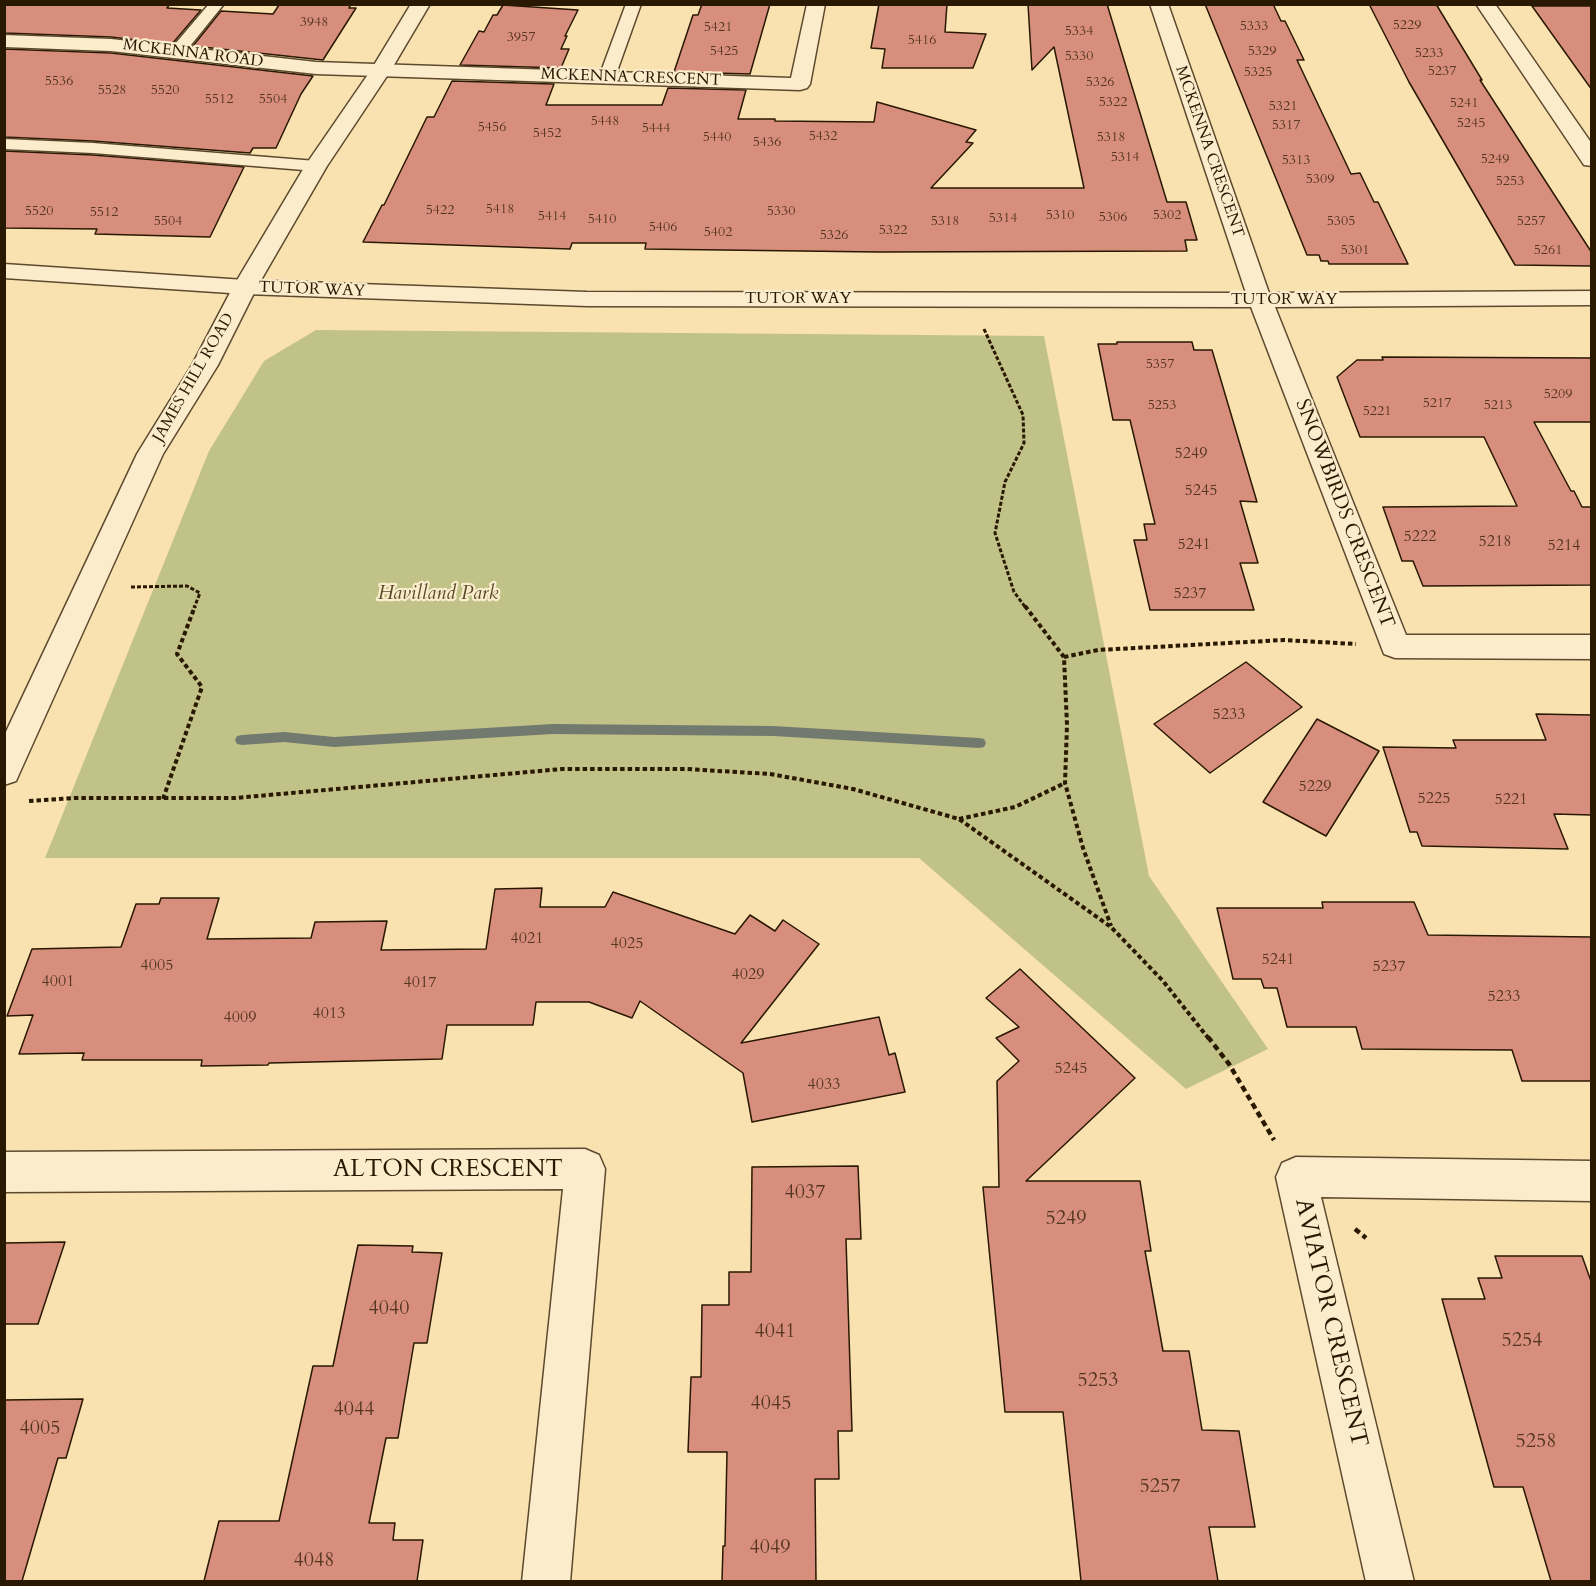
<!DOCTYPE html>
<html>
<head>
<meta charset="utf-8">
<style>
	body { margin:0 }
	#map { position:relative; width:1596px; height:1586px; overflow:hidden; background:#f9e1b0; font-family:Cardo,serif }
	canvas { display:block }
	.frame { position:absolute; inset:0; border:6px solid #291802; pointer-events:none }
</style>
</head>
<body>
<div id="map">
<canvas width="1596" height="1586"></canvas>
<div class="frame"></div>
</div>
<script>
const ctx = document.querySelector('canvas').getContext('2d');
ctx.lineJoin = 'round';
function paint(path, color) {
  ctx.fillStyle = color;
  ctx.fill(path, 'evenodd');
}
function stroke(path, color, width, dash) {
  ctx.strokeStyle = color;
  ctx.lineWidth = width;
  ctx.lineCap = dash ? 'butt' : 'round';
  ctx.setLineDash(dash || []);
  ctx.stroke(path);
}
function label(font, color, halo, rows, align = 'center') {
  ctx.font = font + ' Cardo,serif';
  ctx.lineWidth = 4.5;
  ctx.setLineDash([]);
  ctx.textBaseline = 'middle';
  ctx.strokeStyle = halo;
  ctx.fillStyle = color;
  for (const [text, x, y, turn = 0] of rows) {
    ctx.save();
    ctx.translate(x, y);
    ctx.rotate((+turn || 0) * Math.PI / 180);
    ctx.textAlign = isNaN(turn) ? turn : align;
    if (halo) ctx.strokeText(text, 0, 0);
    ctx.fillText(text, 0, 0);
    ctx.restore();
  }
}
const green = new Path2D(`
	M316 330 1044 336 1149 876 1268 1049 1186 1089 919 858H45L209 451 264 361Z`);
const stream = new Path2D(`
	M553 724 773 726 979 738 984 739 986 743 984 747 979 748 773 736 553 734 334 747 284 742 242 745 237 744 235 740 237 736 242 735 284 732 334 737Z`);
const building = new Path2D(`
	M4 4H170L167 8 201 10 172 44 111 37 4 33Z
	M286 4H351L349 8H356L323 60 193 46 221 11 273 14 279 5Z
	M702 4H770L750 74 674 72 693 15H698Z
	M879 4H947L945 32 986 34 973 68H882L885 49 871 48Z
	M1028 4H1107L1167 202H1186L1197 240H1185L1187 251 879 252 645 249 646 243H572L570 249 363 242 382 205H384L427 117H434L452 81 554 84 546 105H662L668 88 746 90 738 119H775V121L874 122 877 102 976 130 966 142 973 143 931 188H1084L1054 47 1032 70Z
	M1205 4H1273L1281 21H1285L1304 60H1297L1351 174 1360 173 1374 202H1378L1408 264H1329L1328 261H1321L1319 255H1307Z
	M1369 4H1436L1482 80H1480L1592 253V266L1515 265 1409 82Z
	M503 5 578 10 565 36H567L561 49H569L561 68 460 65 479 31 484 32 493 15H497Z
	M1532 6H1592V90Z
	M4 49 111 53 313 76 301 94 276 148H253L250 153 93 141 4 137Z
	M4 151 93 155 244 167 210 237 95 234 97 229 4 228Z
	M1117 342H1192L1194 350H1212L1257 502 1240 501 1258 563H1240L1254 610H1150L1134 540H1147L1144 524H1155L1130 420H1113L1098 344H1117Z
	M1382 357 1592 358V422H1534L1571 491H1574L1582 507H1592V585L1423 586 1413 561H1402L1383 507 1517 506 1484 437H1360L1337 377 1357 360H1383Z
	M1246 662 1302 707 1210 773 1154 724Z
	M1536 714 1592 715V815L1554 814 1568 849 1422 846 1417 832H1410L1383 747 1456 748 1453 740H1546Z
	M1317 719 1379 751 1326 836 1263 802Z
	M542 888 540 907H605L613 892 735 934 750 915 775 931 783 920 819 944 741 1043 879 1017 889 1055 895 1053 905 1092 752 1122 743 1073 640 1001 632 1018 589 1002H536L533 1025H447L442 1059 269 1063 268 1065 201 1066 202 1060H82L84 1053 19 1054 33 1015 7 1016 32 949 121 947 136 904H159L161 898H219L207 939 311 938 315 922 387 921 381 950 486 949 495 889Z
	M1322 902H1414L1428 935 1592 937V1081H1522L1512 1050 1362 1049 1356 1027H1287L1277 988H1264L1261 979H1233L1217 908H1323Z
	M1020 969 1135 1078 1026 1181H1140L1151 1251H1145L1163 1351H1189L1202 1430 1239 1431 1255 1527H1209L1218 1581H1081L1063 1412H1005L983 1187H999L997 1081 1019 1061 996 1038 1019 1027 986 998Z
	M858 1166 861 1239H846L852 1431H838L839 1479H815L816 1581H722L723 1546H725L727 1452H688L691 1377H701L702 1305H729V1272H751L752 1167Z
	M65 1242 38 1324H4V1243Z
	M358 1245 413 1246 412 1252 442 1253 427 1343H414L398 1438H386L369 1523H395L393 1540H423L417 1581H204L219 1521H279L313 1366H333Z
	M1495 1256H1582L1592 1284V1581H1551L1523 1487H1494L1442 1299H1485L1478 1278H1502Z
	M83 1399 66 1458H58L22 1581H4V1400Z`);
const pathFar2 = new Path2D(`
	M984 329 1023 415 1024 443 1005 482 995 533 1014 592 1026 608
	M131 587 187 586 200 593 194 608`);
const pathFar1 = new Path2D(`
	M1025 606 1064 657 1067 725 1065 783 1083 848 1111 926
	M1064 657 1098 650 1284 640 1356 644
	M163 799 202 687 177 654 195 606
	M29 801 74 798H235L562 769H686L770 774 853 789 959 819 1111 927 1163 981 1209 1039
	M959 819 1015 807 1065 783`);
const path = new Path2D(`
	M1208 1037 1229 1064 1274 1140
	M1355 1229 1366 1238`);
const service = new Path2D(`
	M209 4H224L182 56H170L168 53 170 50Z
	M626 4H641L615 77 613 80H601L599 77Z
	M4 139 93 143 316 161 322 162 325 166 322 170 316 171 93 153 4 149Z`);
const minor = new Path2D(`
	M807 4H825L810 84 807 88 800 90 316 74 111 51 4 47V35L111 39 316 62 791 78Z
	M1150 4H1168L1269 293 1592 291V305L1275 307 1406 635H1592V659L1395 658 1384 654 1251 307 587 306 245 294 4 278V264L245 280 587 292 1246 293Z
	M1476 4H1495L1592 144V166L1584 165Z
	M585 1149 599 1155 605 1169 570 1582H522L563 1189 4 1192V1152Z
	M1296 1157 1592 1161V1201L1321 1197 1414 1582H1366L1276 1177 1282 1163Z`);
const tertiary = new Path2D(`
	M411 4H430L391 70 327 166 257 287 218 365 163 454 20 772 16 781 4 785V736L137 454 192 365 233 287 305 166 371 70Z`);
const farNumbernames = [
	["3948",314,23],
	["5229",1407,26],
	["5333",1254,27],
	["5421",718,28],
	["5334",1079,32],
	["3957",521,38],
	["5416",922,41],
	["5425",724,52],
	["5329",1262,52],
	["5233",1429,54],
	["5330",1079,57],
	["5237",1442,72],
	["5325",1258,73],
	["5536",59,82],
	["5326",1100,83],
	["5528",112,91],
	["5520",165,91],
	["5512",219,100],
	["5504",273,100],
	["5322",1113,103],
	["5241",1464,104],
	["5321",1283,107],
	["5448",605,122],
	["5245",1471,124],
	["5317",1286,126],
	["5456",492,128],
	["5444",656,129],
	["5452",547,134],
	["5432",823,137],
	["5440",717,138],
	["5318",1111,138],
	["5436",767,143],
	["5314",1125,158],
	["5249",1495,160],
	["5313",1296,161],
	["5309",1320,180],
	["5253",1510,182],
	["5418",500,210],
	["5422",440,211],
	["5520",39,212],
	["5330",781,212],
	["5512",104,213],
	["5310",1060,216],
	["5302",1167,216],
	["5414",552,217],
	["5306",1113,218],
	["5314",1003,219],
	["5410",602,220],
	["5504",168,222],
	["5318",945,222],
	["5305",1341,222],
	["5257",1531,222],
	["5406",663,228],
	["5322",893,231],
	["5402",718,233],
	["5326",834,236],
	["5301",1355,251],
	["5261",1548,251],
	["5357",1160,365],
	["5209",1558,395],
	["5217",1437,404],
	["5253",1162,406],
	["5213",1498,406],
	["5221",1377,412]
];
const farStreetnames = [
	["MCKENNA ROAD",193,54,7],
	["MCKENNA CRESCENT",631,78,2],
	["MCKENNA CRESCENT",1209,152,71],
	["TUTOR WAY",312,290,2],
	["TUTOR WAY",798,299],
	["TUTOR WAY",1284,300],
	["JAMES HILL ROAD",194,378,-60]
];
const numberNames = [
	["5249",1191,454],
	["5245",1201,491],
	["5222",1420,537],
	["5218",1495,542],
	["5241",1194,545],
	["5214",1564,546],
	["5237",1190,594],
	["5233",1229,715],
	["5229",1315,787],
	["5225",1434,799],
	["5221",1511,800],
	["4021",527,939],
	["4025",627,944],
	["5241",1278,960],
	["4005",157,966],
	["5237",1389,967],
	["4029",748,975],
	["4001",58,982],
	["4017",420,983],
	["5233",1504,997],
	["4013",329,1014],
	["4009",240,1018],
	["5245",1071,1069],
	["4033",824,1085]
];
const streetNames = [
	["SNOWBIRDS CRESCENT",1344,514,69]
];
const parkNames = [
	["Havilland Park",438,594]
];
const nearNumbernames = [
	["4037",805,1193],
	["5249",1066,1219],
	["4040",389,1309],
	["4041",775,1332],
	["5254",1522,1341],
	["5253",1098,1381],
	["4045",771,1404],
	["4044",354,1410],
	["4005",40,1429],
	["5258",1536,1442],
	["5257",1160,1487],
	["4049",770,1548],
	["4048",314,1561]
];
const nearStreetnames = [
	["ALTON CRESCENT",448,1170],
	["AVIATOR CRESCENT",1330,1323,77]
];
paint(green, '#c1c288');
paint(stream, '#727a6f');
paint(building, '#d88e7c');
stroke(building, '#291802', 1.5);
stroke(service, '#5d4a2e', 3);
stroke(minor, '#5d4a2e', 3);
stroke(tertiary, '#5d4a2e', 3);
stroke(pathFar2, '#291802', 3, [4, 2]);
stroke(pathFar1, '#291802', 4, [4.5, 3]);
stroke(path, '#291802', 4.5, [6, 4]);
paint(service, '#fbeccc');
paint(minor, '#fbeccc');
paint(tertiary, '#fbeccc');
label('14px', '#553620', null, farNumbernames);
label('16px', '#291802', '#fbeccc', farStreetnames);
label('16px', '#553620', null, numberNames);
label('20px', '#291802', '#fbeccc', streetNames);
label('italic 20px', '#574b2a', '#fbeccc', parkNames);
label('20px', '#553620', null, nearNumbernames);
label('24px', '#291802', '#fbeccc', nearStreetnames);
</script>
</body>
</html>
